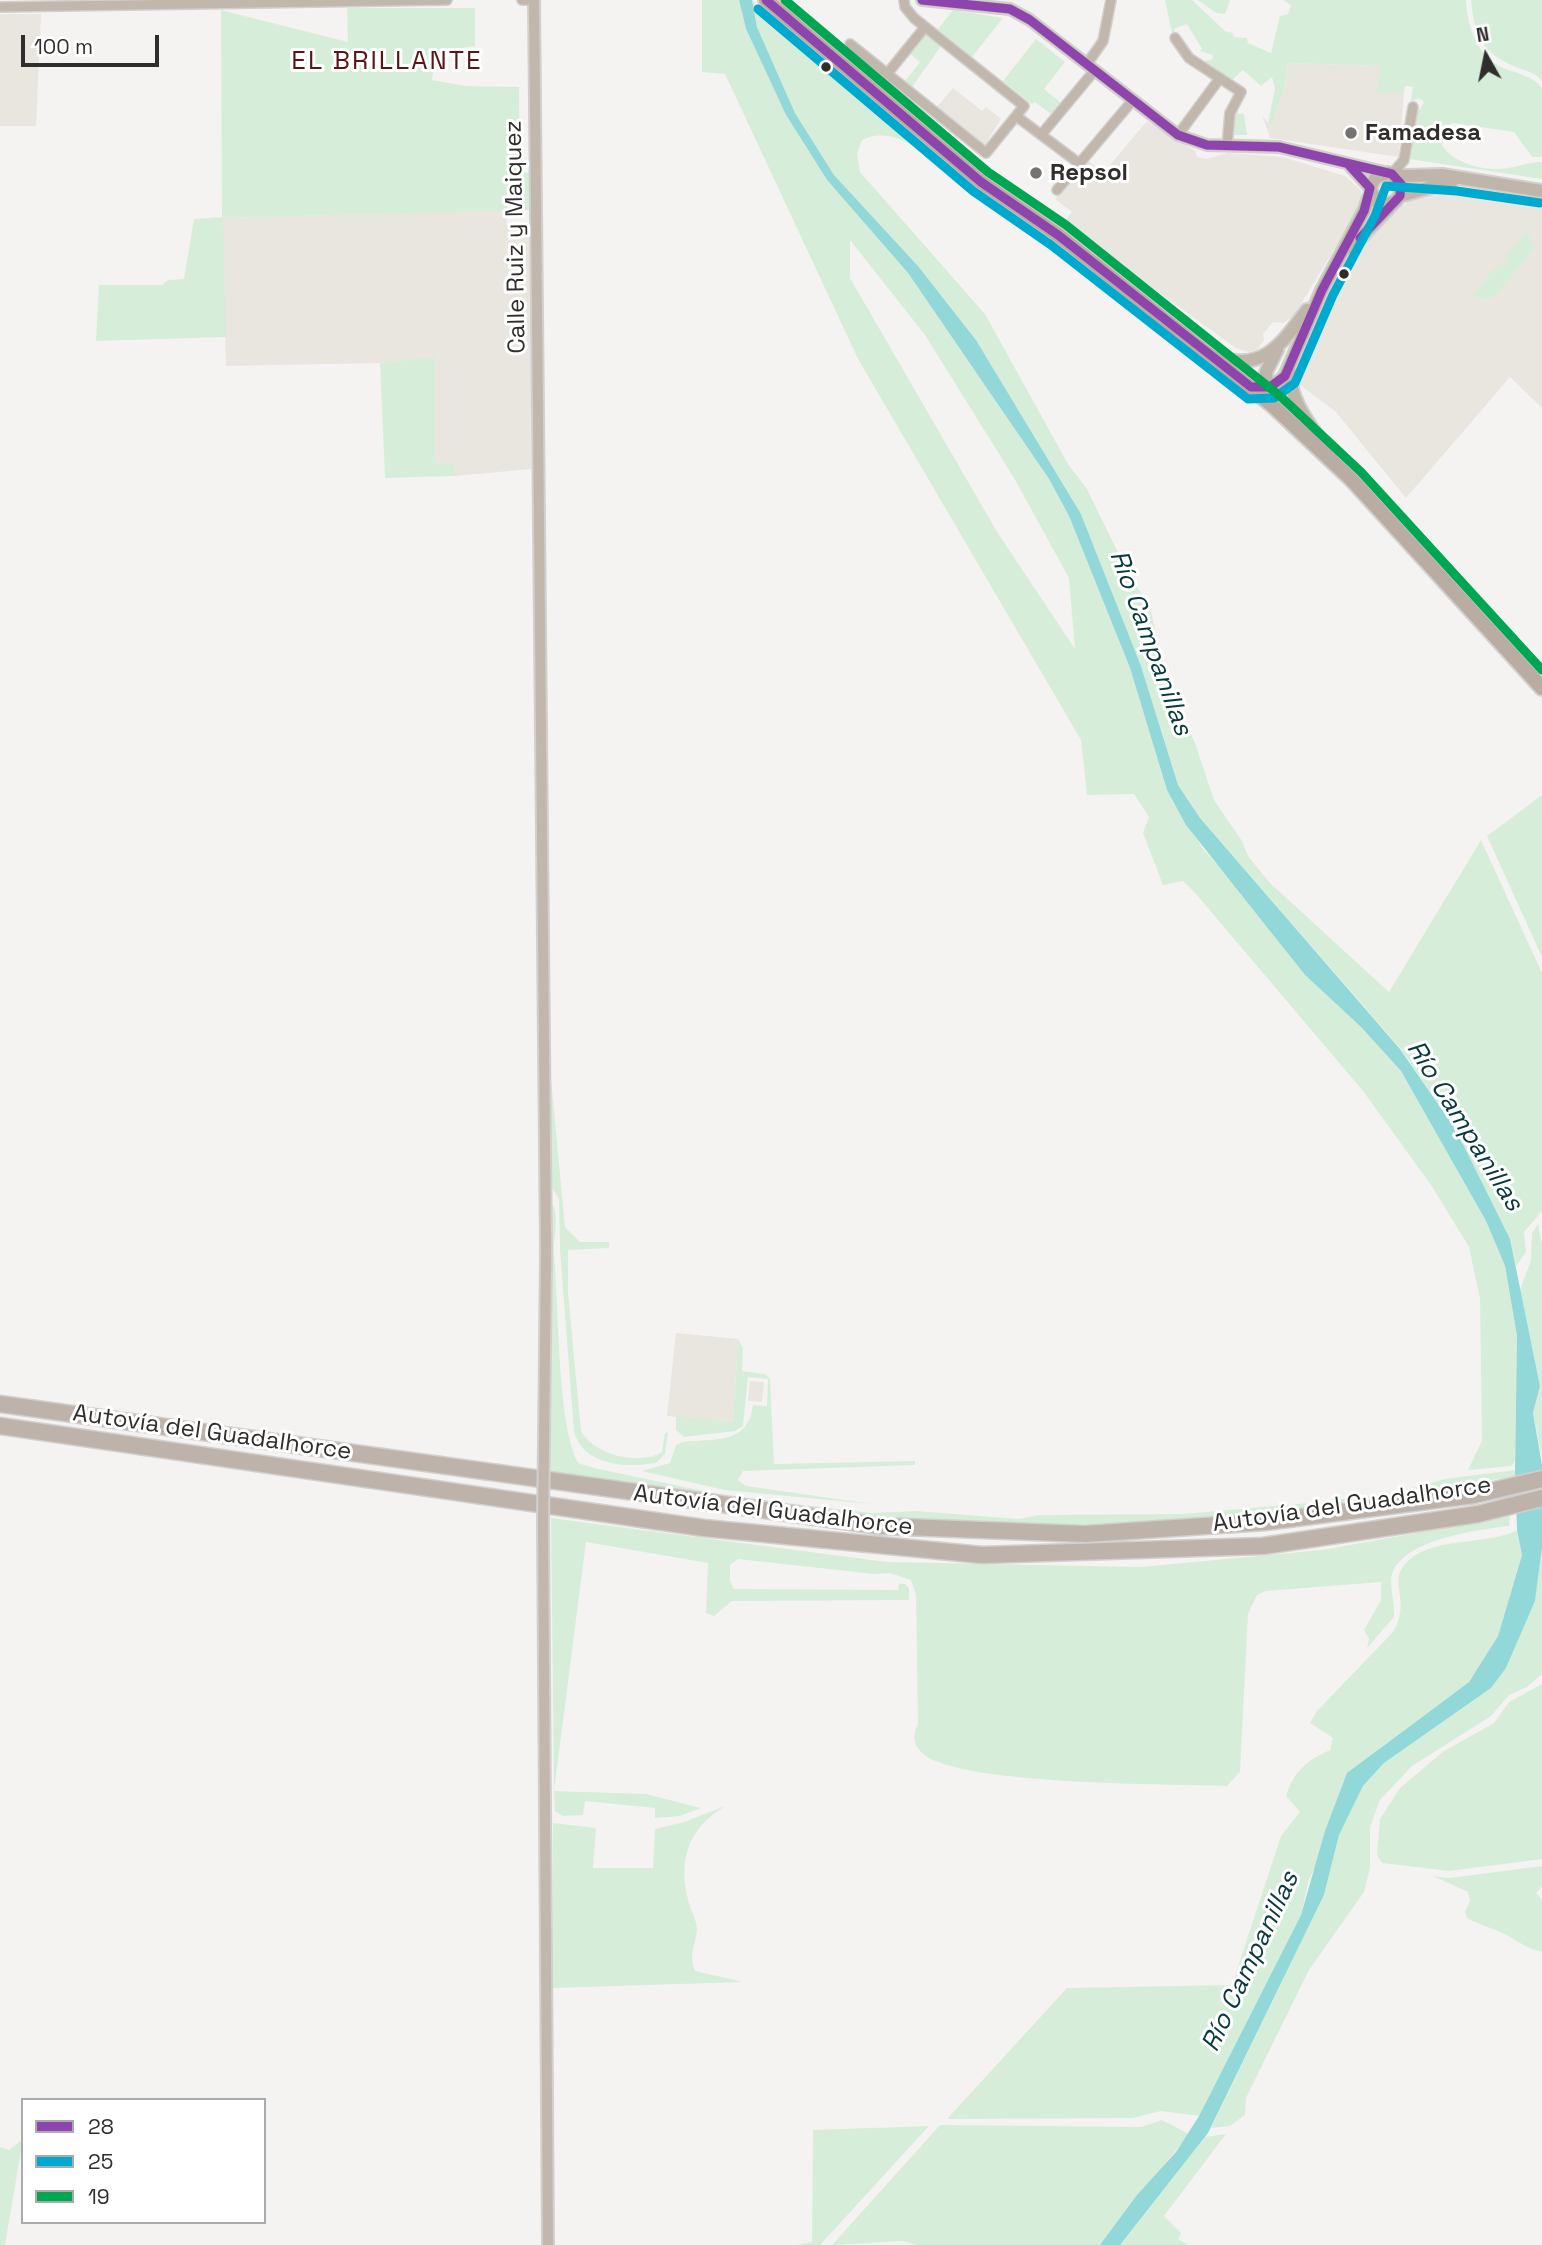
<!DOCTYPE html>
<html>
<head>
<meta charset="utf-8">
<style>
	body { margin:0 }
	#map { position:relative; width:1542px; height:2245px; overflow:hidden; background:#f5f3f1; font-family:"Space Grotesk",sans-serif }
	canvas { display:block }
	.legend { position:absolute; left:21px; top:2098px; width:245px; height:126px; box-sizing:border-box; background:#fff; border:2px solid #acabab; margin:0; padding:9px 12px; list-style:none; font-size:21px; color:#2f2e2c }
	.legend li { display:flex; align-items:center; gap:14px; height:35px }
	.legend b { width:35px; border:2px solid #acabab }
	.north { position:absolute; left:1451px; top:21px; width:70px; height:70px; -webkit-text-stroke:5px #fff; paint-order:stroke; rotate:351deg; font-size:19px; font-weight:700; line-height:28px; text-align:center; color:#2f2e2c }
	.north::after { content:''; display:block; margin:auto; width:24px; height:32px; background:#2f2e2c; clip-path:polygon(50% 0,100% 100%,50% 72%,0 100%) }
	.scale { position:absolute; left:21px; top:35px; width:138px; height:32px; box-sizing:border-box; border:4px solid #2f2e2c; border-top:0; padding-left:9px; font-size:21px; line-height:24px; white-space:nowrap; color:#2f2e2c; -webkit-text-stroke:5px #fff; paint-order:stroke }
</style>
</head>
<body>
<div id="map">
<canvas width="1542" height="2245"></canvas>
<ul class="legend">
<li><b style="height:9px;background:#8e44ad"></b>28</li>
<li><b style="height:9px;background:#00a9ce"></b>25</li>
<li><b style="height:9px;background:#00a651"></b>19</li>
</ul>
<div class="north">N</div>
<div class="scale">100 m</div>
</div>
<script>
const ctx = document.querySelector('canvas').getContext('2d');
ctx.lineJoin = 'round';
function paint(path, color) {
  ctx.fillStyle = color;
  ctx.fill(path, 'evenodd');
}
function stroke(path, color, width, dash) {
  ctx.strokeStyle = color;
  ctx.lineWidth = width;
  ctx.lineCap = dash ? 'butt' : 'round';
  ctx.setLineDash(dash || []);
  ctx.stroke(path);
}
function label(font, color, halo, rows, align = 'center') {
  ctx.font = font + ' "Space Grotesk",sans-serif';
  ctx.lineWidth = 6;
  ctx.setLineDash([]);
  ctx.textBaseline = 'middle';
  ctx.strokeStyle = halo;
  ctx.fillStyle = color;
  for (const [text, x, y, turn = 0] of rows) {
    ctx.save();
    ctx.translate(x, y);
    ctx.rotate((+turn || 0) * Math.PI / 180);
    ctx.textAlign = isNaN(turn) ? turn : align;
    if (halo) ctx.strokeText(text, 0, 0);
    ctx.fillText(text, 0, 0);
    ctx.restore();
  }
}
const built = new Path2D(`
	M0 14H41L36 126H0Z
	M1288 63 1381 66 1392 91 1404 92 1399 157 1270 138 1262 115 1271 126 1284 91Z
	M953 88 982 111 986 107 1001 119 985 145 937 107Z
	M1147 121 1195 151 1197 157 1207 159 1227 153 1283 157 1345 176 1361 190V205L1293 317 1283 323 1273 322 1263 334 1264 340 1257 350 1248 352 1236 348 1104 253V249L1063 223 1072 212 1055 199 1087 160 1104 172Z
	M1448 186 1542 198V408L1510 377 1406 498 1335 411 1297 383 1298 369 1321 310 1364 244 1400 208 1417 196Z
	M506 210 507 229H531V469L455 476V463L435 464 434 358 380 363 226 366 222 218Z
	M676 1333 738 1339 733 1422 667 1416Z
	M750 1381 764 1382 762 1402 748 1401Z`);
const green = new Path2D(`
	M702 0H739L746 29 786 115 827 180 908 273 1049 479 1069 516 1130 668 1167 790 1203 849 1242 892 1305 975 1361 1027 1401 1071 1486 1221 1505 1266 1517 1336 1515 1461 1511 1466 1468 1470 1482 1441 1480 1299 1469 1247 1431 1185 1363 1091 1196 894 1183 881 1163 885 1143 833 1149 817 1134 794 1087 795 1081 740 858 359 725 74 702 72ZM850 240 925 335 1014 478 1069 578 1075 649 996 530 850 278Z
	M752 0 948 168C922 152 893 125 862 140L857 154 860 172 985 314 1068 464 1087 489 1130 577 1149 604 1169 686 1195 743 1214 800 1242 841 1248 856 1270 883 1389 992 1481 840 1542 973V1211L1524 1232 1526 1252 1516 1266 1510 1239 1456 1130 1401 1049 1200 818 1178 785 1141 666 1081 514 976 340 918 266 834 175 795 113 757 27Z
	M1165 0H1192L1225 31 1233 33 1234 37 1247 38 1248 43 1271 53 1280 16 1288 14 1291 6 1284 0H1466C1467 24 1476 54 1499 66 1513 73 1531 74 1542 88V157H1532L1514 132 1453 123 1445 127 1442 145C1453 164 1487 172 1508 168 1520 166 1529 162 1542 162V179L1409 159 1418 112 1424 102 1420 98 1411 101 1413 87 1405 86 1404 92 1377 93 1381 66 1288 63 1284 91 1271 126 1268 123 1275 89 1272 77 1261 86 1243 70 1230 82 1203 62 1213 59 1212 55 1200 51 1202 49 1187 24 1174 29 1176 35 1173 37Z
	M1198 0H1230L1225 14 1216 13Z
	M1471 0H1542V81C1536 73 1527 71 1518 68 1482 53 1475 38 1471 0Z
	M347 8H475V46L436 52 432 80 466 86 519 87 520 172 533 173 531 210 223 218 226 337 96 341 99 285H162L168 280 184 279 194 219 222 217 221 10 348 42Z
	M953 10 1003 18 972 57 938 29Z
	M926 34 941 46 912 87 905 81 920 62 910 54Z
	M1036 39 1065 62 1044 89 1061 103 1052 115 1035 102 1032 104 1003 81Z
	M1233 113 1244 114 1247 135H1232Z
	M1527 230 1534 249 1493 298 1480 299 1473 295 1499 263 1504 266 1509 260 1505 256Z
	M435 357V463H455V476L385 478 380 363Z
	M1542 795V957L1487 836Z
	M550 1068 565 1227 580 1242H609V1248L568 1250V1293L581 1431C594 1455 639 1466 662 1452L665 1433 668 1432 665 1454 656 1463C625 1468 584 1466 574 1432L560 1250 559 1199 549 1183 548 1069Z
	M550 1201C561 1212 553 1239 554 1254 559 1305 557 1422 578 1463L594 1468 727 1496 872 1513 916 1511 1019 1519 1039 1515 1183 1514 1320 1502 1401 1491 1445 1479 1515 1470 1516 1476 1320 1508 1131 1524 1042 1525 872 1518 551 1476Z
	M1538 1224 1542 1245V1458L1533 1413 1540 1386 1520 1290 1531 1260 1532 1233Z
	M738 1339 743 1348 742 1371 765 1374 770 1379 774 1464 915 1461V1465L743 1471 738 1480 746 1486 872 1504 724 1490 642 1471 670 1463 676 1445 683 1442C716 1438 748 1445 753 1405L767 1406 768 1379 748 1377 743 1426 735 1431 684 1437 676 1430V1416L733 1422Z
	M1510 1516 1509 1526C1477 1530 1404 1539 1392 1574 1389 1585 1395 1604 1394 1617L1367 1648 1369 1639 1364 1630 1381 1600V1582L1266 1591 1257 1595 1248 1614 1240 1772 1227 1786C1167 1784 968 1785 926 1756 914 1748 911 1737 918 1724L916 1595 911 1580 890 1573 874 1574 738 1559 730 1565V1581L734 1589 898 1590 899 1584H905L909 1588V1600L732 1601 714 1616 706 1613 708 1563 586 1542 554 1791 646 1794 701 1808 680 1816 655 1818V1808L585 1801 583 1815 563 1816 555 1811 554 1792 551 1518 887 1562 1140 1567 1322 1550Z
	M1517 1530 1522 1555 1498 1636 1469 1682 1380 1748 1309 1879 1301 1915 1199 2116 1161 2111 1133 2118 947 2119 1067 1988 1232 1985 1281 1836 1300 1812 1286 1796C1294 1771 1307 1760 1330 1750L1333 1738 1310 1723 1317 1711 1393 1632C1410 1603 1392 1586 1401 1570 1421 1534 1487 1547 1517 1530Z
	M1542 1548V1674L1527 1687 1509 1695 1491 1716 1412 1766 1380 1800 1370 1827V1868L1364 1892 1309 1970 1246 2098 1245 2115 1230 2126 1211 2128 1324 1895 1339 1835 1363 1786 1384 1763 1491 1688 1506 1668 1535 1601Z
	M1542 1684V1859L1449 1871 1382 1863 1377 1855 1380 1819 1400 1788 1444 1751 1494 1723 1509 1702Z
	M725 1806C688 1829 677 1860 689 1903 691 1911 697 1921 697 1929 696 1945 688 1954 695 1971L743 1982 553 1988V1823L596 1828 593 1868H653L655 1829 684 1822Z
	M1542 1866V1886L1536 1893 1542 1899V1952C1526 1948 1519 1942 1505 1934 1493 1928 1479 1925 1467 1918L1465 1912 1470 1901 1468 1892 1433 1876 1450 1878Z
	M1162 2120 1189 2134 1100 2245H917L903 2241 832 2245 940 2125 1141 2127Z
	M929 2126 820 2245H797L812 2242 813 2130Z
	M1226 2134 1164 2216 1181 2233 1178 2239 1189 2245H1120L1205 2137Z
	M23 2139 5 2245H0V2147L9 2150Z`);
const water = new Path2D(`
	M739 0H752L757 27 795 113 834 175 918 266 976 340 1081 514 1141 666 1178 785 1200 818 1400 1049 1456 1130 1510 1239 1540 1386 1533 1413 1542 1465V1548L1535 1601 1506 1668 1491 1688 1384 1763 1363 1786 1339 1835 1324 1895 1208 2133 1120 2245H1100L1137 2195 1176 2152 1199 2116 1301 1915 1325 1831 1347 1773 1469 1682 1498 1636 1522 1555 1517 1530 1515 1470 1517 1336 1505 1266 1486 1221 1401 1071 1361 1027 1305 975 1186 825 1167 790 1130 668 1069 516 1049 479 908 273 827 180 786 115 746 29Z`);
const minor = new Path2D(`
	M522 0H534
	M904 0 905 7 914 18 1024 106 1016 116 1080 164
	M0 7 447 0
	M1175 38 1189 58 1241 92 1230 113 1227 146
	M850 44 986 153 1016 116
	M1087 64 1103 41 1111 0
	M887 74 925 27
	M1041 135 1095 70
	M1178 135 1220 78
	M1392 174 1404 160 1413 107
	M1057 190 1133 100`);
const tertiary = new Path2D(`
	M534 0 546 1252 544 1445
	M922 0 1010 9 1030 20 1178 135 1207 145 1279 147 1388 173
	M1348 164 1370 188
	M543 1524 548 2245`);
const secondary = new Path2D(`
	M1400 196 1452 181
	M1396 201 1384 205 1376 201 1370 188 1376 177 1388 173 1404 176 1442 175 1542 191
	M1351 248 1400 196 1401 184 1392 175
	M1215 357C1263 372 1280 346 1307 310
	M1289 367C1289 403 1313 428 1331 456
	M1251 387C1267 390 1275 387 1285 376L1322 290 1364 211 1371 192
	M1268 395 1266 372 1277 350`);
const primary = new Path2D(`
	M766 0 981 182 1058 235 1272 405 1352 480 1542 688`);
const motorway = new Path2D(`
	M0 1404 880 1526 1085 1534 1265 1522 1474 1495 1542 1479
	M0 1426 704 1528 982 1555 1263 1546 1478 1514 1542 1498`);
const tertiaryBridge = new Path2D(`
	M543 1524 544 1445`);
const bus1 = new Path2D(`
	M766 0 981 182 1058 235 1251 387H1270L1285 376 1322 290 1364 211 1370 188 1348 164
	M922 0 1010 9 1030 20 1178 135 1207 145 1279 147 1392 174 1401 184 1400 196 1360 238`);
const bus2 = new Path2D(`
	M758 9 973 191 1051 245 1248 399 1274 398 1295 383 1333 295 1375 216 1386 186 1457 191 1540 203`);
const bus3 = new Path2D(`
	M785 0 988 172 1066 225 1280 396 1361 472 1542 670`);
const markers = [
	[826,67,6,"#2f2e2c"],
	[1351,133,7,"#747371"],
	[1036,173,7,"#747371"],
	[1344,274,6,"#2f2e2c"]
];
const poiNames = [
	["Famadesa",1365,133],
	["Repsol",1050,173]
];
const streetNames = [
	["Calle Ruiz y Maiquez",516,237,-91],
	["Autovía del Guadalhorce",212,1433,8],
	["Autovía del Guadalhorce",1352,1505,-8],
	["Autovía del Guadalhorce",773,1511,7]
];
const neighbourhoodNames = [
	["EL BRILLANTE",387,62]
];
const waterNames = [
	["Río Campanillas",1150,643,70],
	["Río Campanillas",1464,1126,58],
	["Río Campanillas",1251,1962,-65]
];
paint(built, '#e9e6df');
paint(green, '#d6eed9');
paint(water, '#93d8d9');
stroke(minor, '#d1d0ce', 12);
stroke(tertiary, '#d1d0ce', 14);
stroke(secondary, '#d1d0ce', 16);
stroke(primary, '#d1d0ce', 18);
stroke(motorway, '#d1d0ce', 19);
stroke(minor, '#c2b7ad', 9);
stroke(tertiary, '#c2b7ad', 10);
stroke(secondary, '#c0b5aa', 12);
stroke(primary, '#b9ada3', 14);
stroke(motorway, '#beb3ab', 16);
stroke(tertiaryBridge, '#d1d0ce', 14, []);
stroke(tertiaryBridge, '#c2b7ad', 10);
stroke(bus1, '#8e44ad', 9);
stroke(bus2, '#00a9ce', 9);
stroke(bus3, '#00a651', 9);
for (const [x, y, r, color] of markers) {
  const dot = new Path2D();
  dot.arc(x, y, r, 0, 2 * Math.PI);
  ctx.fillStyle = color;
  ctx.fill(dot);
  stroke(dot, '#fff', 2.5);
}
label('bold 24px', '#2f2e2c', '#fff', poiNames, 'left');
label('24px', '#2f2e2c', '#fff', streetNames);
ctx.letterSpacing = '2px';
label('26px', '#5a1617', '#fff', neighbourhoodNames);
ctx.letterSpacing = '0px';
label('italic 26px', '#08393b', '#fff', waterNames);
</script>
</body>
</html>
